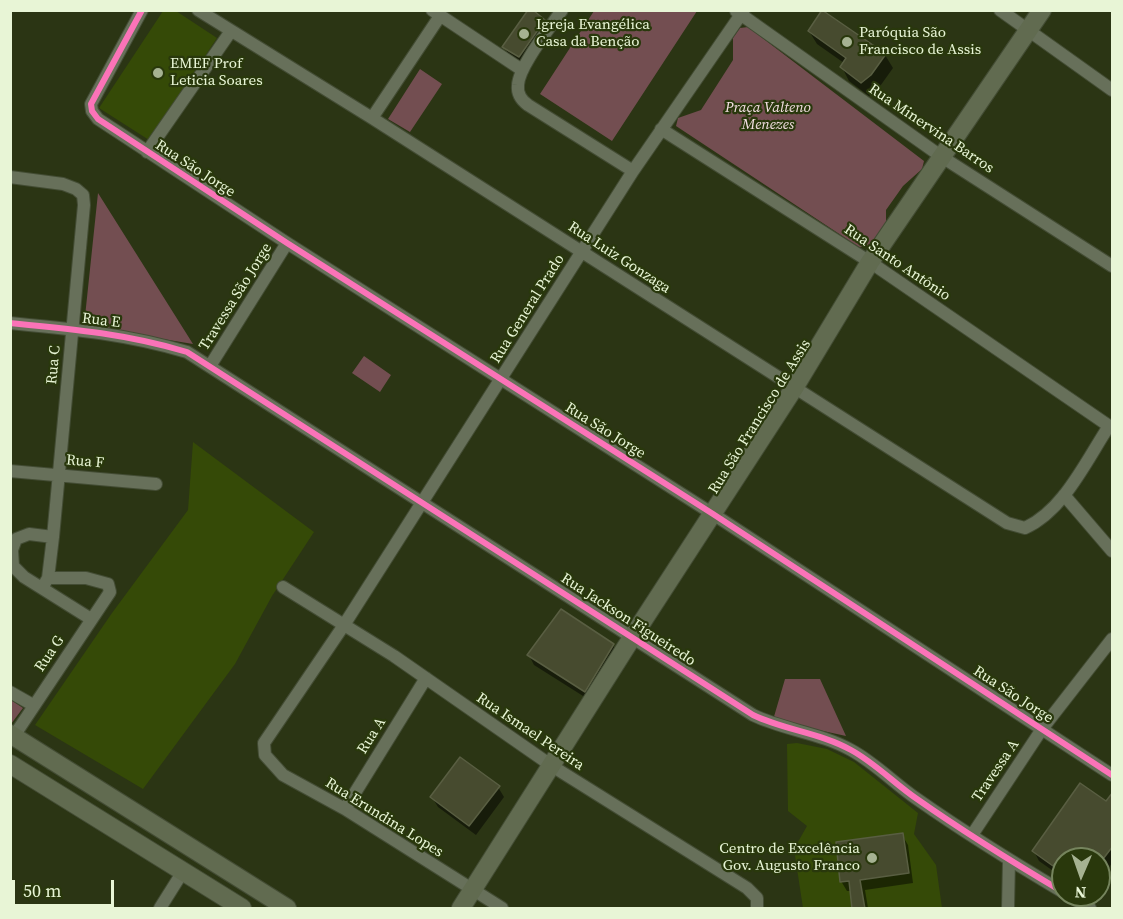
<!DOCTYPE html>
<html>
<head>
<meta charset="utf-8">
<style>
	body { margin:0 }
	#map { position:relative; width:1123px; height:919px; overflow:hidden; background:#2b3514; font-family:"Source Serif 4",serif }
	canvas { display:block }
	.frame { position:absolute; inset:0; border:12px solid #e8f5d6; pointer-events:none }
	.north { position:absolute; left:1051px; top:847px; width:60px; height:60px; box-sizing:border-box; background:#29380c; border:2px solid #75845d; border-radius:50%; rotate:182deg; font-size:16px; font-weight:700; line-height:24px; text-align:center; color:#e8f5d6 }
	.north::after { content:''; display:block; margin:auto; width:21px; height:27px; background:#a6b292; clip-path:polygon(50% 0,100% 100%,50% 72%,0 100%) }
	.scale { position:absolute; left:12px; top:880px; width:102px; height:27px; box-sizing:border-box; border:3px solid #e8f5d6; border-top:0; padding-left:8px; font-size:18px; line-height:21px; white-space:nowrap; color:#e8f5d6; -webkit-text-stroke:4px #29380c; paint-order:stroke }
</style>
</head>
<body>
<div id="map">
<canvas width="1123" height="919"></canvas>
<div class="frame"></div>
<div class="north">N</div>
<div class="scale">50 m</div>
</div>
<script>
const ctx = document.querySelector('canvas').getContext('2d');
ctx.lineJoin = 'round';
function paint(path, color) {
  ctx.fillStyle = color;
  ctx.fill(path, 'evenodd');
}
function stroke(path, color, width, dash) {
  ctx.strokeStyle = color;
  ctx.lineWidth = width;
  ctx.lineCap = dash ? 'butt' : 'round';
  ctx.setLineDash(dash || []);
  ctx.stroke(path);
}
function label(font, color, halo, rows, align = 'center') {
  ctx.font = font + ' "Source Serif 4",serif';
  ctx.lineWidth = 4.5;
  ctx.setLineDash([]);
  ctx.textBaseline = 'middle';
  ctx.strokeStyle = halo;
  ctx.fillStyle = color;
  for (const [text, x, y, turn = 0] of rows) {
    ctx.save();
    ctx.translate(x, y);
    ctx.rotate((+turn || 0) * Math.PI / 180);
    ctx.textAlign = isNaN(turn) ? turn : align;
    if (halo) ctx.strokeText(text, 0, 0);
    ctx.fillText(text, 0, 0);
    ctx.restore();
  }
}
const built = new Path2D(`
	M163 11H176L217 38 149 140 99 108Z
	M193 442 314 532 272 596 235 664 143 789 35 725 112 613 188 510Z
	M797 743 827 749 854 762 918 813 914 834 936 865 942 908H803L794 849 807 826 788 811 787 744Z`);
const green = new Path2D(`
	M594 11H697L612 141 540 94Z
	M748 27 924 161 922 169 903 186 886 210V226L871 246 859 247 676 126 678 118 701 110 733 60V38L740 28Z
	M420 69 442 84 410 132 388 119Z
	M98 193 193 344 84 326Z
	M364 356 391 375 380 392 352 373Z
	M785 679H820L846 736 773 720Z
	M11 700 23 708 11 724 10 723Z`);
const shadow = new Path2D(`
	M544 21 550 31 525 67 510 57 504 47Z
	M809 31 885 55 893 68 878 89 869 96 849 81 842 67 844 63 817 44Z
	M561 611 613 645 619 655 591 701 534 665 529 655Z
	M498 787 504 797 476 835 438 807 432 797Z
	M1112 807V863L1099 882V859H1063V875L1061 873 1059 875 1039 861 1034 851Z
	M902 835 908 845 913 883 865 890 868 908H853L851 891H847L841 881Z`);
const building = new Path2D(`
	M528 10H533L545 20 519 57 502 47Z
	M822 10 886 54 871 75 861 83 840 67 846 58 808 31Z
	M561 609 614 644 585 692 527 655Z
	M460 757 500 786 469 826 430 797Z
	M1080 783 1106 801 1113 792V846L1103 859H1063V870L1055 864 1053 866 1032 851Z
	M903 833 909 873 860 880 865 909H852L849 881 840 882 836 842Z`);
const street = new Path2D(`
	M142 10 91 104 92 111 98 119 287 243 713 514 1112 775
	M198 10 372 118 1007 523 1025 528C1064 510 1086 461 1109 426
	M432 10 522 70
	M562 10C550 28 519 66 518 85 517 94 521 100 528 105L633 171
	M1000 10 1112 90
	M736 11 942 157 1112 266
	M372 118 440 16
	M661 129 870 262 1112 428
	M147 152 231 31
	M10 177 63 184 76 189 83 195 84 205 53 537 48 578 42 588
	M10 323C72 329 127 334 187 352L753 715C784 730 821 733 851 750 875 763 895 784 917 799 964 832 1014 863 1063 892
	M210 366 287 243
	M10 471 156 484
	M1064 495 1112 551
	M53 537 29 534 16 539 12 550 13 566 24 577 91 619
	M283 587 394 656 552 766 747 888 757 898V908
	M10 692 33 705
	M14 736 110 592 108 584 86 578H48
	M345 809 426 678
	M972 835 1042 729 1112 639
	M1067 895 1090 908
	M160 908 182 873
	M502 908 345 809 283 775 265 755 264 743 344 625 633 171 744 10
	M1008 908 1009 860`);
const secondary = new Path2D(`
	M10 734 287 908
	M10 764 242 908
	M461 908 633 636 794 388 870 262 1042 10`);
const cycleway = new Path2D(`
	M142 10 91 104 92 111 98 119 287 243 713 514 1112 775
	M10 323C72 329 127 334 187 352L753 715C784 730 821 733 851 750 875 763 895 784 917 799 964 832 1014 863 1063 892`);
const markers = [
	[524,34,6,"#a6b292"],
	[847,42,6,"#a6b292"],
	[158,73,6,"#a6b292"],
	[872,858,6,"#a6b292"]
];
const poiNames = [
	["Igreja Evangélica",536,25],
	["Casa da Benção",536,42],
	["Paróquia São",859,33],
	["Francisco de Assis",859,50],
	["EMEF Prof",170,64],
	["Leticia Soares",170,81],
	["Centro de Excelência",860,849,"right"],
	["Gov. Augusto Franco",860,866,"right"]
];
const parkNames = [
	["Praça Valteno",768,108],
	["Menezes",768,125]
];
const streetNames = [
	["Rua Minervina Barros",931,129,34],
	["Rua São Jorge",195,169,33],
	["Rua Luiz Gonzaga",619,258,33],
	["Rua Santo Antônio",897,263,34],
	["Travessa São Jorge",236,297,-58],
	["Rua General Prado",528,309,-58],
	["Rua E",101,321,7],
	["Rua C",54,365,-85],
	["Rua São Francisco de Assis",760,417,-58],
	["Rua São Jorge",605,431,32],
	["Rua F",85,462,5],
	["Rua Jackson Figueiredo",628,620,33],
	["Rua G",50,654,-56],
	["Rua São Jorge",1013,695,33],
	["Rua Ismael Pereira",530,732,34],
	["Rua A",372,736,-58],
	["Travessa A",996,771,-56],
	["Rua Erundina Lopes",384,818,32]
];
paint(built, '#354a07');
paint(green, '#734e51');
paint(shadow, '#0007');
paint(building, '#474b2f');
stroke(building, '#595e42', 1.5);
stroke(street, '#434c34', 14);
stroke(secondary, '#434c34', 20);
stroke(street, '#67705a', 12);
stroke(secondary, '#616b50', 18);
stroke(cycleway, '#fb73b8', 6);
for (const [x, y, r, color] of markers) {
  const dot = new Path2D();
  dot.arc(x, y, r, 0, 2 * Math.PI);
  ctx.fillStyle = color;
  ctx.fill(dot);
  stroke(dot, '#29380c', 2);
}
label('15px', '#e8f5d6', '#29380c', poiNames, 'left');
label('italic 15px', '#f3dee2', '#29380c', parkNames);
label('15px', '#e8f5d6', '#29380c', streetNames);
</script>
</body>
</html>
